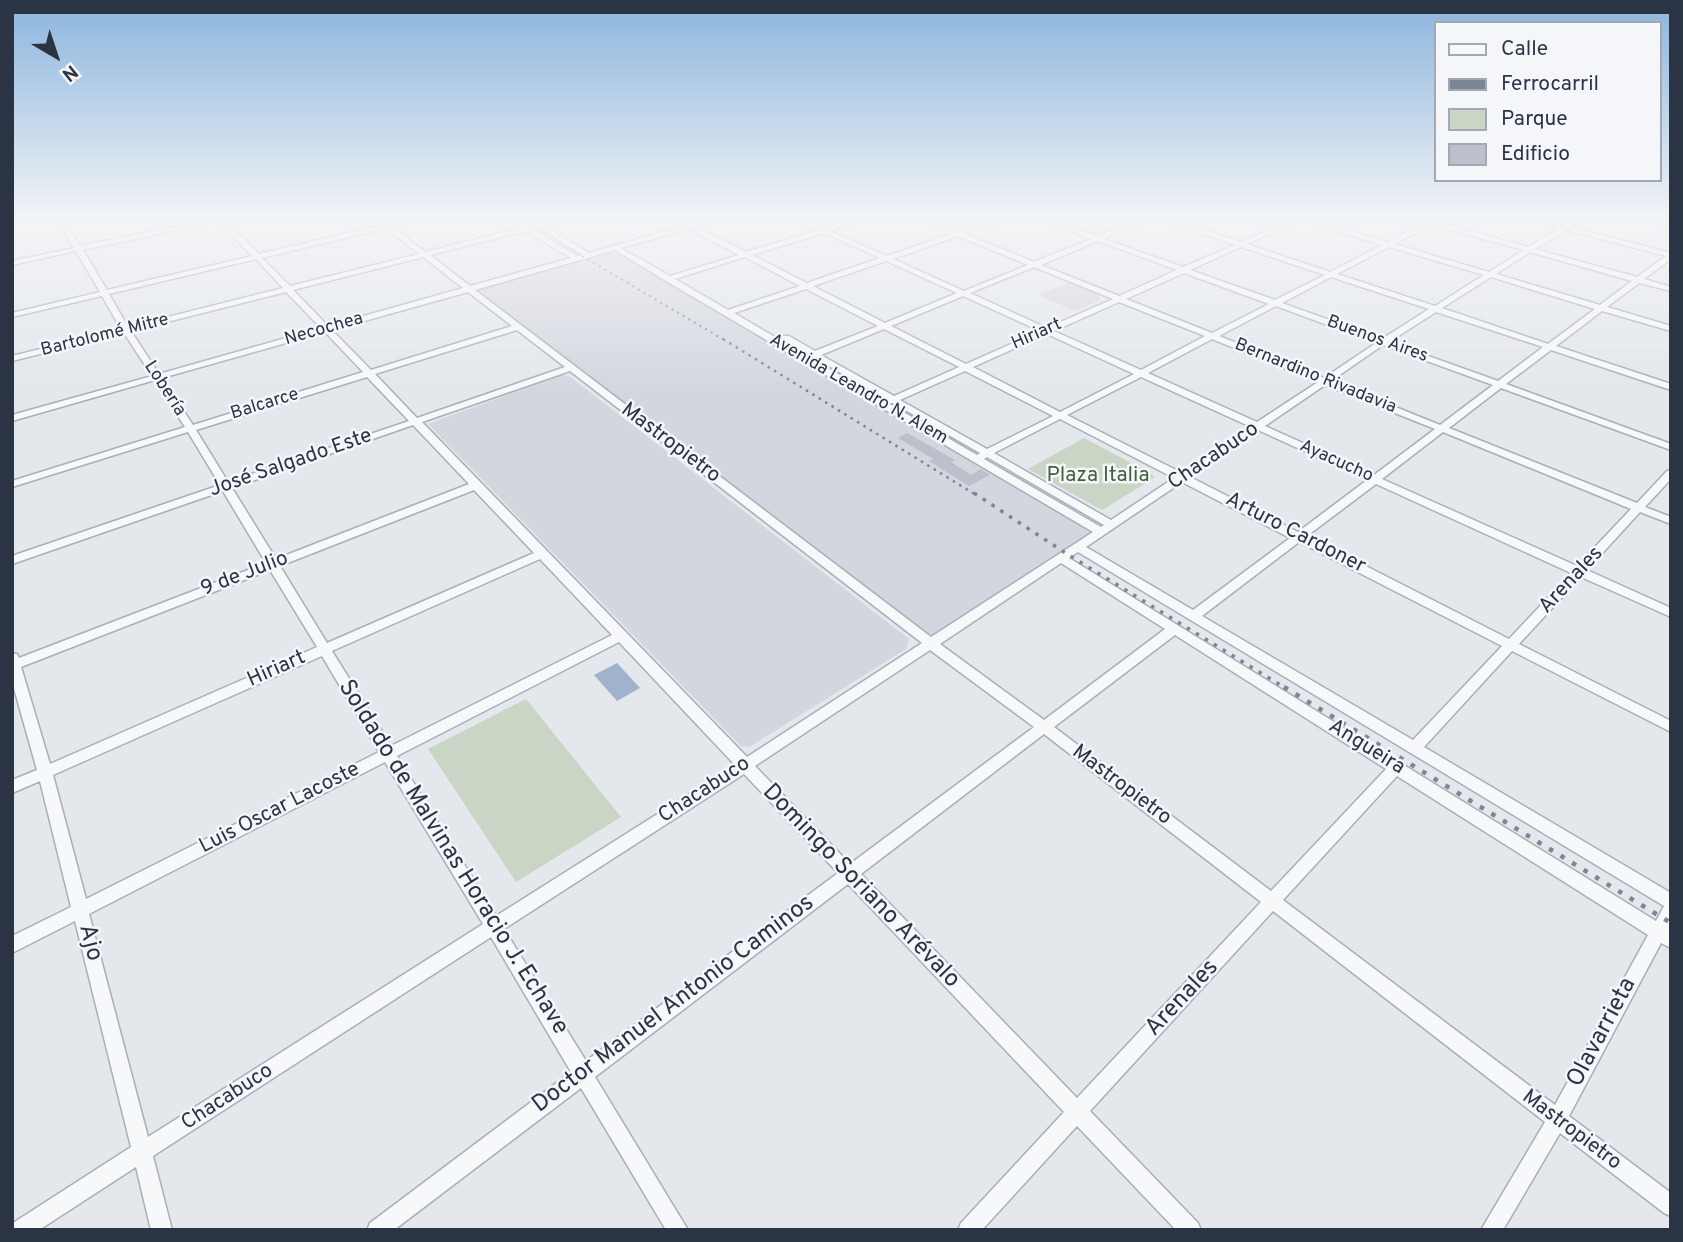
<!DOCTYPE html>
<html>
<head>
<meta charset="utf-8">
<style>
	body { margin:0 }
	#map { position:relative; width:1683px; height:1242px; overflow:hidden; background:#e4e7ec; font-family:Overpass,sans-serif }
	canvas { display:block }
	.frame { position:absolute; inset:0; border:14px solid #2b3445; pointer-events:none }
	.legend { position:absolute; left:1434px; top:21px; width:228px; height:161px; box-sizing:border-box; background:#f4f6f9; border:2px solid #a4a8b1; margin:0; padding:9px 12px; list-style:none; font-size:21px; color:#2b3445 }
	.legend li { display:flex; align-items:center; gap:14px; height:35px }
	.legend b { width:35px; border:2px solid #a4a8b1 }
	.north { position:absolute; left:21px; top:21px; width:70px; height:70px; -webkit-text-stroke:5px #f4f6f9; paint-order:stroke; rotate:141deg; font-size:19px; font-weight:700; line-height:28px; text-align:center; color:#2b3445 }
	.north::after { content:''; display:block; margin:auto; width:24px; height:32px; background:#2b3445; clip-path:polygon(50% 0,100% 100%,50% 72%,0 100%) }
</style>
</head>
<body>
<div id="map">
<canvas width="1683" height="1242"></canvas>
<div class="frame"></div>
<ul class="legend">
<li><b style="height:9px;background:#f7f8fa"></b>Calle</li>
<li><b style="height:9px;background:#7d8696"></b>Ferrocarril</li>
<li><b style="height:19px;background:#c9d6c5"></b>Parque</li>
<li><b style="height:19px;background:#bbc0ca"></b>Edificio</li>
</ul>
<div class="north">N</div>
</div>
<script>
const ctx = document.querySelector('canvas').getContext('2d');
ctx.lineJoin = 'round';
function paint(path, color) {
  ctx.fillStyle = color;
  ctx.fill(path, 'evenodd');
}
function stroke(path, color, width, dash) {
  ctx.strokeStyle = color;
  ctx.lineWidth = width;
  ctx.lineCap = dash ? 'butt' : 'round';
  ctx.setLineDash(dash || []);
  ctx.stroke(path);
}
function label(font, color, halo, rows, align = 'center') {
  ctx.font = font + ' Overpass,sans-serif';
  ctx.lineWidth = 5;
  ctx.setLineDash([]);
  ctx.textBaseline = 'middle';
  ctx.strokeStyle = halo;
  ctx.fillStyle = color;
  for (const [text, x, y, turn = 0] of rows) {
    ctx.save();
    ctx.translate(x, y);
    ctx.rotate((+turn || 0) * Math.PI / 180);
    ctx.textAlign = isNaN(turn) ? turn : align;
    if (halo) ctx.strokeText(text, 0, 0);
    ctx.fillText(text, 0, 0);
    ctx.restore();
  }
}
const built = new Path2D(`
	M612 250 1091 532 931 637 475 289Z
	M1069 283 1098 294 1100 300 1075 311 1038 295Z
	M561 375 569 376 909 639 906 649 749 747 741 746 428 424Z`);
const green = new Path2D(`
	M1047 219H1138L1096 235Z
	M1084 438 1152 474 1154 478 1102 510 1028 469Z
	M526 699 621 817 516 882 428 749Z`);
const water = new Path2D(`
	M617 663 640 688 617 701 594 675Z`);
const canal = new Path2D(`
	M1642 219H1650L1671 226V230Z`);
const building = new Path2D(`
	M907 433 955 460 951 462 971 475 981 469 990 475 969 486 929 461 933 459 898 438Z`);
const minor = new Path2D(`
	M58 219H64L80 246 211 219H224L259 254 382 225 375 219H382L388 224 410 219H420L392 227 425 252 521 228 508 219H515L528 226 538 222 567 219 545 226 589 253 684 226 672 219H679L690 224 710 219H719L696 227 746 252 818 230 796 219H804L824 228 855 219H863L830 231 887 256 952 234 918 219H926L959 232 998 219H1006L965 234 1034 262 1091 239 1040 219H1048L1097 236 1141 219H1149L1104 239 1183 267 1235 245 1161 219H1169L1241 242 1293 219H1310L1388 242 1425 223 1424 220 1440 219 1437 222 1528 247 1559 228 1530 219H1539L1564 225 1574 219H1581L1570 227 1671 253V259L1644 279 1671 287V291L1639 283 1607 307 1671 326V331L1602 311 1556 346 1671 384V390L1551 350 1506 384 1671 444V450L1501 388 1449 428 1637 503 1667 471 1671 470V479L1645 507 1671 517V524L1640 512 1587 570 1671 608V617L1581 577 1519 644 1671 721V732L1512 651 1424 747 1671 893V926L1669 929 1671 931V948L1661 943 1569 1116 1671 1193V1216L1664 1213 1560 1133 1503 1230H1481L1545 1122 1273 911 1090 1111 1198 1223 1201 1230H1176L1077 1126 982 1230H958L961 1223 1064 1112 848 884 595 1077 688 1230H666L581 1088 394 1230H367L370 1223 571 1072 491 937 153 1156 172 1230H151L136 1167 39 1230H12L13 1223 131 1147 75 921 12 953V936L71 907 40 781 12 793V780L37 770 12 681V653L17 654 19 658 266 563 223 491 12 564V556L220 485 188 432 12 487V481L185 427 155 380 12 421V415L152 376 124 333 12 361V356L121 329 102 296 12 317V313L100 292 76 251 12 265V261L74 248ZM1301 219 1302 220 1382 245 1330 272 1247 244ZM219 221 252 256 107 290 83 250ZM1431 225 1524 250 1489 272 1394 244ZM539 227 582 255 578 256 532 229ZM386 228 419 254 290 286 262 258ZM689 229 739 255 670 276 621 248ZM1566 230 1666 256 1637 277 1535 249ZM526 231 571 258 470 286 430 255ZM824 233 880 258 807 283 752 255ZM958 236 1028 265 964 291 893 259ZM1098 241 1177 270 1119 296 1041 265ZM1241 247 1325 275 1275 300 1190 270ZM1389 247 1484 275 1435 306 1337 274ZM615 250 666 281 1093 532 931 637 475 290ZM1530 252 1632 281 1600 305 1496 274ZM423 257 463 288 328 326 293 290ZM745 257 800 286 728 310 675 279ZM256 259 283 288 128 327 109 294ZM886 261 957 293 885 323 813 286ZM1034 267 1113 299 1047 328 970 293ZM1184 273 1269 304 1212 333 1126 299ZM1331 277 1429 309 1382 339 1282 303ZM1491 277 1595 309 1548 344 1442 308ZM806 289 878 326 815 351 789 336H783V340L887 399 886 402 734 313ZM286 292 321 328 159 374 131 331ZM468 292 512 326 371 370 332 330ZM963 296 1040 331 966 364 891 326ZM1119 302 1205 336 1141 370 1054 331ZM1276 306 1376 343 1324 378 1219 336ZM1436 312 1543 347 1498 381 1389 342ZM884 329 959 367 894 396 821 355ZM517 330 565 367 417 418 375 374ZM325 332 363 372 193 425 162 378ZM1047 334 1134 374 1060 412 973 367ZM1212 339 1318 382 1257 422 1148 373ZM1383 345 1493 385 1440 425 1331 381ZM570 371 922 643 747 757 422 422ZM965 371 1053 416 987 449 900 400ZM367 377 409 421 228 482 196 430ZM1141 377 1251 427 1182 473 1067 415ZM1325 385 1435 429 1374 475 1265 426ZM888 403H893L980 453 977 455ZM1060 419 1174 478 1111 520 994 453ZM413 425 469 484 276 559 232 488ZM1258 430 1367 480 1298 532 1190 477ZM1443 432 1631 509 1577 566 1382 479ZM987 457 1104 525 1101 527 984 459ZM1182 482 1290 538 1193 610 1086 547ZM1376 484 1571 573 1509 639 1307 536ZM474 490 534 553 327 643 280 566ZM1299 542 1502 646 1413 740 1202 616ZM1078 552 1664 906 1656 921 1069 558ZM540 559 612 635 391 746 332 651ZM1061 563 1165 629 1044 720 940 644ZM270 570 317 647 50 764 21 667ZM1175 635 1386 769 1271 891 1054 727ZM619 642 735 765 496 916 397 756ZM930 650 1034 727 850 864 755 766ZM322 656 379 752 86 899 53 775ZM1044 734 1261 902 1077 1098 861 874ZM385 762 483 924 148 1137 89 914ZM744 774 838 873 586 1061 504 929ZM1397 776 1648 935 1555 1105 1283 900Z`);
const railFar3 = new Path2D(`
	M582 256 726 341`);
const railFar2 = new Path2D(`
	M723 339 976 495`);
const railFar1 = new Path2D(`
	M974 493 1067 554 1287 689`);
const rail = new Path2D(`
	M1284 687 1671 923`);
const farStreetnames = [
	["Necochea",324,330,-16],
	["Hiriart",1037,335,-24],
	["Bartolomé Mitre",105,336,-14],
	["Buenos Aires",1377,340,20],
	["Bernardino Rivadavia",1315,377,22],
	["Lobería",164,389,57],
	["Avenida Leandro N. Alem",858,390,30],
	["Balcarce",265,405,-17],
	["Ayacucho",1336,462,24]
];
const streetNames = [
	["Mastropietro",670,444,37],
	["Chacabuco",1214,457,-34],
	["José Salgado Este",291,464,-19],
	["Arturo Cardoner",1295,534,27],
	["9 de Julio",245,575,-21],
	["Arenales",1572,581,-47],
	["Hiriart",277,670,-24],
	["Angueira",1366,748,32],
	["Mastropietro",1121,786,37],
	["Chacabuco",705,791,-33],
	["Luis Oscar Lacoste",280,809,-27],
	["Chacabuco",228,1098,-33],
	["Mastropietro",1571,1131,37]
];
const parkNames = [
	["Plaza Italia",1098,477]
];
const nearStreetnames = [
	["Soldado de Malvinas Horacio J. Echave",452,858,58],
	["Domingo Soriano Arévalo",860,887,46],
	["Ajo",89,943,76],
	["Arenales",1183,999,-47],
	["Doctor Manuel Antonio Caminos",674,1005,-37],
	["Olavarrieta",1603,1033,-62]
];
paint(built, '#d2d6de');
paint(green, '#c9d6c5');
paint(water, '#9fb4cc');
paint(canal, '#9fb4cc');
paint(building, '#bbc0ca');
stroke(minor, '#a9aeb7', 3);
paint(minor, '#f7f8fa');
stroke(railFar3, '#7d8696', 2, [2, 4.5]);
stroke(railFar2, '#7d8696', 2.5, [2.5, 5]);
stroke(railFar1, '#7d8696', 3.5, [3.5, 7]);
stroke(rail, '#7d8696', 4.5, [4.5, 9]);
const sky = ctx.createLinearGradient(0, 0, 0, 392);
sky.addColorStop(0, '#8bb4dd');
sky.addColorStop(0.56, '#f3f4f6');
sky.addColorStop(1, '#f3f4f600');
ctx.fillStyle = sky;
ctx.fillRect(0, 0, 1683, 392);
label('18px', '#2b3445', '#f4f6f9', farStreetnames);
label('21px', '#2b3445', '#f4f6f9', streetNames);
label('21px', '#3f6138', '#f4f6f9', parkNames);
label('24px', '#2b3445', '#f4f6f9', nearStreetnames);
</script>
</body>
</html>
